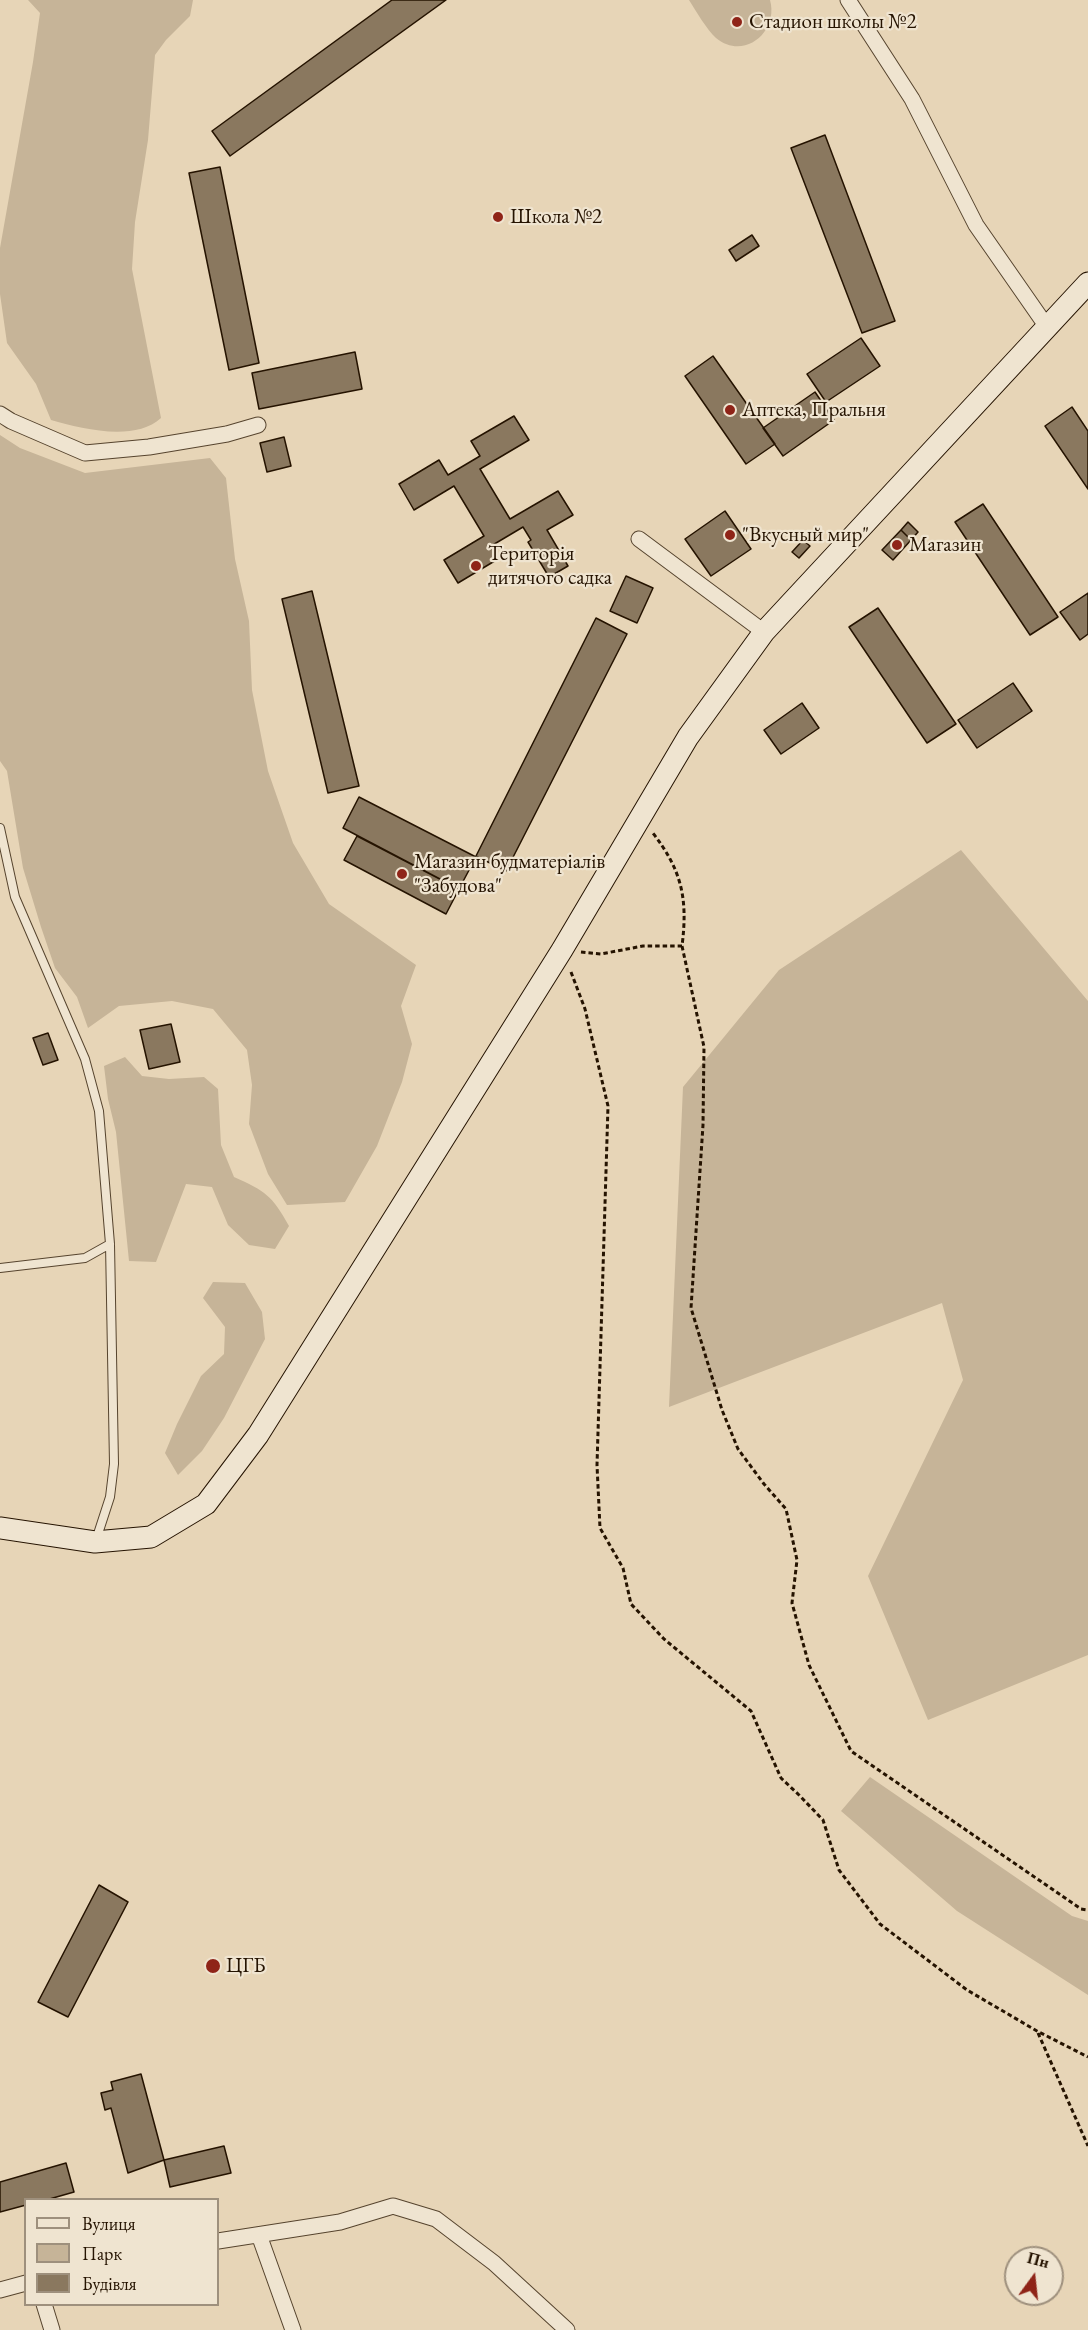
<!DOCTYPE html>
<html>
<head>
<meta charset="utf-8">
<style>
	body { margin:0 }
	#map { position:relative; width:1088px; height:2330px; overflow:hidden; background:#e7d5b7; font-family:"EB Garamond",serif }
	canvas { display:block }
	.legend { position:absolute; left:24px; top:2198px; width:195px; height:108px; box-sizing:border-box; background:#efe4d0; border:2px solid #9e907d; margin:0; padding:8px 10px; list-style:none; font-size:18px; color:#251300 }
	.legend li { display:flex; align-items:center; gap:12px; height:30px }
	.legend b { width:30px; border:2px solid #9e907d }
	.north { position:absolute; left:1004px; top:2246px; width:60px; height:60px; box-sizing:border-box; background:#efe4d0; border:2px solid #9e907d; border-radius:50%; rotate:15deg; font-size:16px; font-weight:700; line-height:24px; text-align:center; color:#251300 }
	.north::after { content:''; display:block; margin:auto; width:21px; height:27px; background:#8f2418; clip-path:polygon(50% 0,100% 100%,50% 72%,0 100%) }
</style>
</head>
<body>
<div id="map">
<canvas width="1088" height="2330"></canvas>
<ul class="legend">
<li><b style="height:8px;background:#efe4d0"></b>Вулиця</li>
<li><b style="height:16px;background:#c6b498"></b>Парк</li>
<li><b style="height:16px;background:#8a785f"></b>Будівля</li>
</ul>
<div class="north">Пн</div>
</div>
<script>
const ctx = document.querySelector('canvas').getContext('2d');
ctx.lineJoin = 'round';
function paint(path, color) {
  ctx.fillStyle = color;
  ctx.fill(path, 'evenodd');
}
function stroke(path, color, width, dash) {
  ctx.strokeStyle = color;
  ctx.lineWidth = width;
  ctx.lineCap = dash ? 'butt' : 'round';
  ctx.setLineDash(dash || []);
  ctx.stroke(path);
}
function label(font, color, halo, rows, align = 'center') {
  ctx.font = font + ' "EB Garamond",serif';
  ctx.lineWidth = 4.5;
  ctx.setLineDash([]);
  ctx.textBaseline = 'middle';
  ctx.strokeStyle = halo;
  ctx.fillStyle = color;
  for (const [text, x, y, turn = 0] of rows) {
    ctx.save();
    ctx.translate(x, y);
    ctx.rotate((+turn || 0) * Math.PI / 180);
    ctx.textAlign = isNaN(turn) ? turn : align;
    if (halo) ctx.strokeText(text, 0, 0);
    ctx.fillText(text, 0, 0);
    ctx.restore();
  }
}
const green = new Path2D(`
	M28 0H193L190 16 166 40 155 55 148 140 135 222 132 269 161 418C135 442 82 429 51 420L36 384 7 343 0 294V248L33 62 40 13Z
	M689 0H770C779 32 744 61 716 38 707 30 696 11 689 0Z
	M0 435 20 448 85 473 210 458 226 478 235 559 249 621 252 690 268 771 293 843 329 904 416 965 401 1006 412 1044 402 1082 377 1146 345 1202 287 1205 268 1174 249 1124 252 1085 247 1050 213 1009 172 1001 119 1006 88 1028 77 997 55 968 41 927 23 868 7 771 0 761Z
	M961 850 1088 1001V1655L928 1720 868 1576 963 1380 942 1303 669 1407 683 1087 779 970Z
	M125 1057 142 1076 169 1079 204 1077 218 1089 221 1145 234 1177C265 1191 272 1195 289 1226L275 1249 249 1245 228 1225 212 1187 186 1184 156 1262 129 1261 116 1132 108 1099 104 1066Z
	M213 1282 245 1283 262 1312 265 1339 224 1418 202 1451 178 1475 165 1453 177 1424 201 1376 224 1354 225 1327 203 1298Z
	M870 1777 1072 1916 1088 1921V1995L957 1911 841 1811Z`);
const building = new Path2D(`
	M392 0H446L230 156 212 131Z
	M825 135 895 321 862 333 791 148Z
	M220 167 259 363 229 370 189 173Z
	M752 235 759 246 736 261 729 250Z
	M861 338 880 366 826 402 807 374Z
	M355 352 362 389 259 409 252 373Z
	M713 356 775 444 746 464 685 376Z
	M815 392 834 420 783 456 763 428Z
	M1072 407 1088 431V489L1045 426Z
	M514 416 529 440 480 469 510 519 558 491 573 515 547 530 568 566 549 577 528 542 531 540 523 527 491 546 498 559 458 583 444 560 484 536 454 486 414 510 399 484 439 460 448 475 480 456 471 441Z
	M284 437 291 466 267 472 260 443Z
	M983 504 1058 617 1030 635 955 522Z
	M725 511 751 549 711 576 685 539Z
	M908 522 918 532 911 540 901 530Z
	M901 530 911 540 893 560 882 550Z
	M803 540 810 546 799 558 792 552Z
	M626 576 653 588 637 623 610 611Z
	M312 591 359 786 328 793 282 599Z
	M1088 593V634L1080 640 1060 612Z
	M878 608 956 724 927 743 849 627Z
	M596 618 627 634 506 871 476 856Z
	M1013 683 1032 711 977 748 958 720Z
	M802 703 819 728 781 754 764 730Z
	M359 797 476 857 459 889 343 828Z
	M357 836 459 889 446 914 344 860Z
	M171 1024 180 1062 149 1069 140 1030Z
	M48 1033 58 1060 43 1065 33 1038Z
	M99 1885 128 1902 68 2017 38 2002Z
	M141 2074 164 2160 128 2173 111 2108 105 2110 101 2093 113 2090 111 2082Z
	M224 2146 231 2173 170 2187 164 2160Z
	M66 2163 74 2192 46 2200H26V2205L0 2212V2182Z`);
const path = new Path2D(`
	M682 946 704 1047 703 1125 691 1308 722 1410 738 1449 764 1484 786 1509 797 1560 792 1603 809 1665 851 1751 1081 1909 1088 1910
	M581 952 601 954 643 946H682C688 899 682 870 652 832
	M571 972 585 1009 608 1106 597 1465 600 1528 623 1568 631 1604 664 1639 751 1711 781 1778 799 1795 823 1820 839 1870 880 1924 967 1990 1037 2031 1088 2057
	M1038 2033 1088 2146`);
const lane = new Path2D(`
	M0 828 15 897 85 1059 99 1111 110 1244 114 1464 110 1497 96 1540
	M0 1268 85 1258 110 1244`);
const street = new Path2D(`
	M848 0 912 99 976 225 1047 327
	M0 414 11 421 85 453 149 447 227 434 258 425
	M639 539 764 632
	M259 2235 293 2330
	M218 2241 340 2222 393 2206 436 2219 494 2263 567 2330
	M0 2290 26 2283
	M44 2304 52 2330`);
const secondary = new Path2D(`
	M0 1528 95 1542 151 1537 206 1504 258 1435 562 950 688 737 764 632 1088 283`);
const markers = [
	[737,22,6,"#8f2418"],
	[498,217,6,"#8f2418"],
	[730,410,6,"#8f2418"],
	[730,535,6,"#8f2418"],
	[897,545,6,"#8f2418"],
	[476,566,6,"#8f2418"],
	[402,874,6,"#8f2418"],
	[213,1966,8,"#8f2418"]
];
const poiNames = [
	["Стадион школы №2",749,22],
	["Школа №2",510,217],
	["Аптека, Пральня",742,410],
	["\"Вкусный мир\"",742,535],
	["Магазин",909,545],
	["Територія",488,554],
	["дитячого садка",488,578],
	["Магазин будматеріалів",414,862],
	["\"Забудова\"",414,886],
	["ЦГБ",226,1966]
];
paint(green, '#c6b498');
paint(building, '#8a785f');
stroke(building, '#251300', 1.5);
stroke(lane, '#56442e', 10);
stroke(street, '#56442e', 17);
stroke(secondary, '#251300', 23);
stroke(path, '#251300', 3, [4.5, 3]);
stroke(lane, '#efe4d0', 8);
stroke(street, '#efe4d0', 15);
stroke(secondary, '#efe4d0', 21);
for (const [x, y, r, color] of markers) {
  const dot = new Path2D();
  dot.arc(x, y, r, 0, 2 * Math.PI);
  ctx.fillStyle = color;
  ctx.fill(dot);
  stroke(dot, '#efe4d0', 2);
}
label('21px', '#251300', '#efe4d0', poiNames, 'left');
</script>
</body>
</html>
